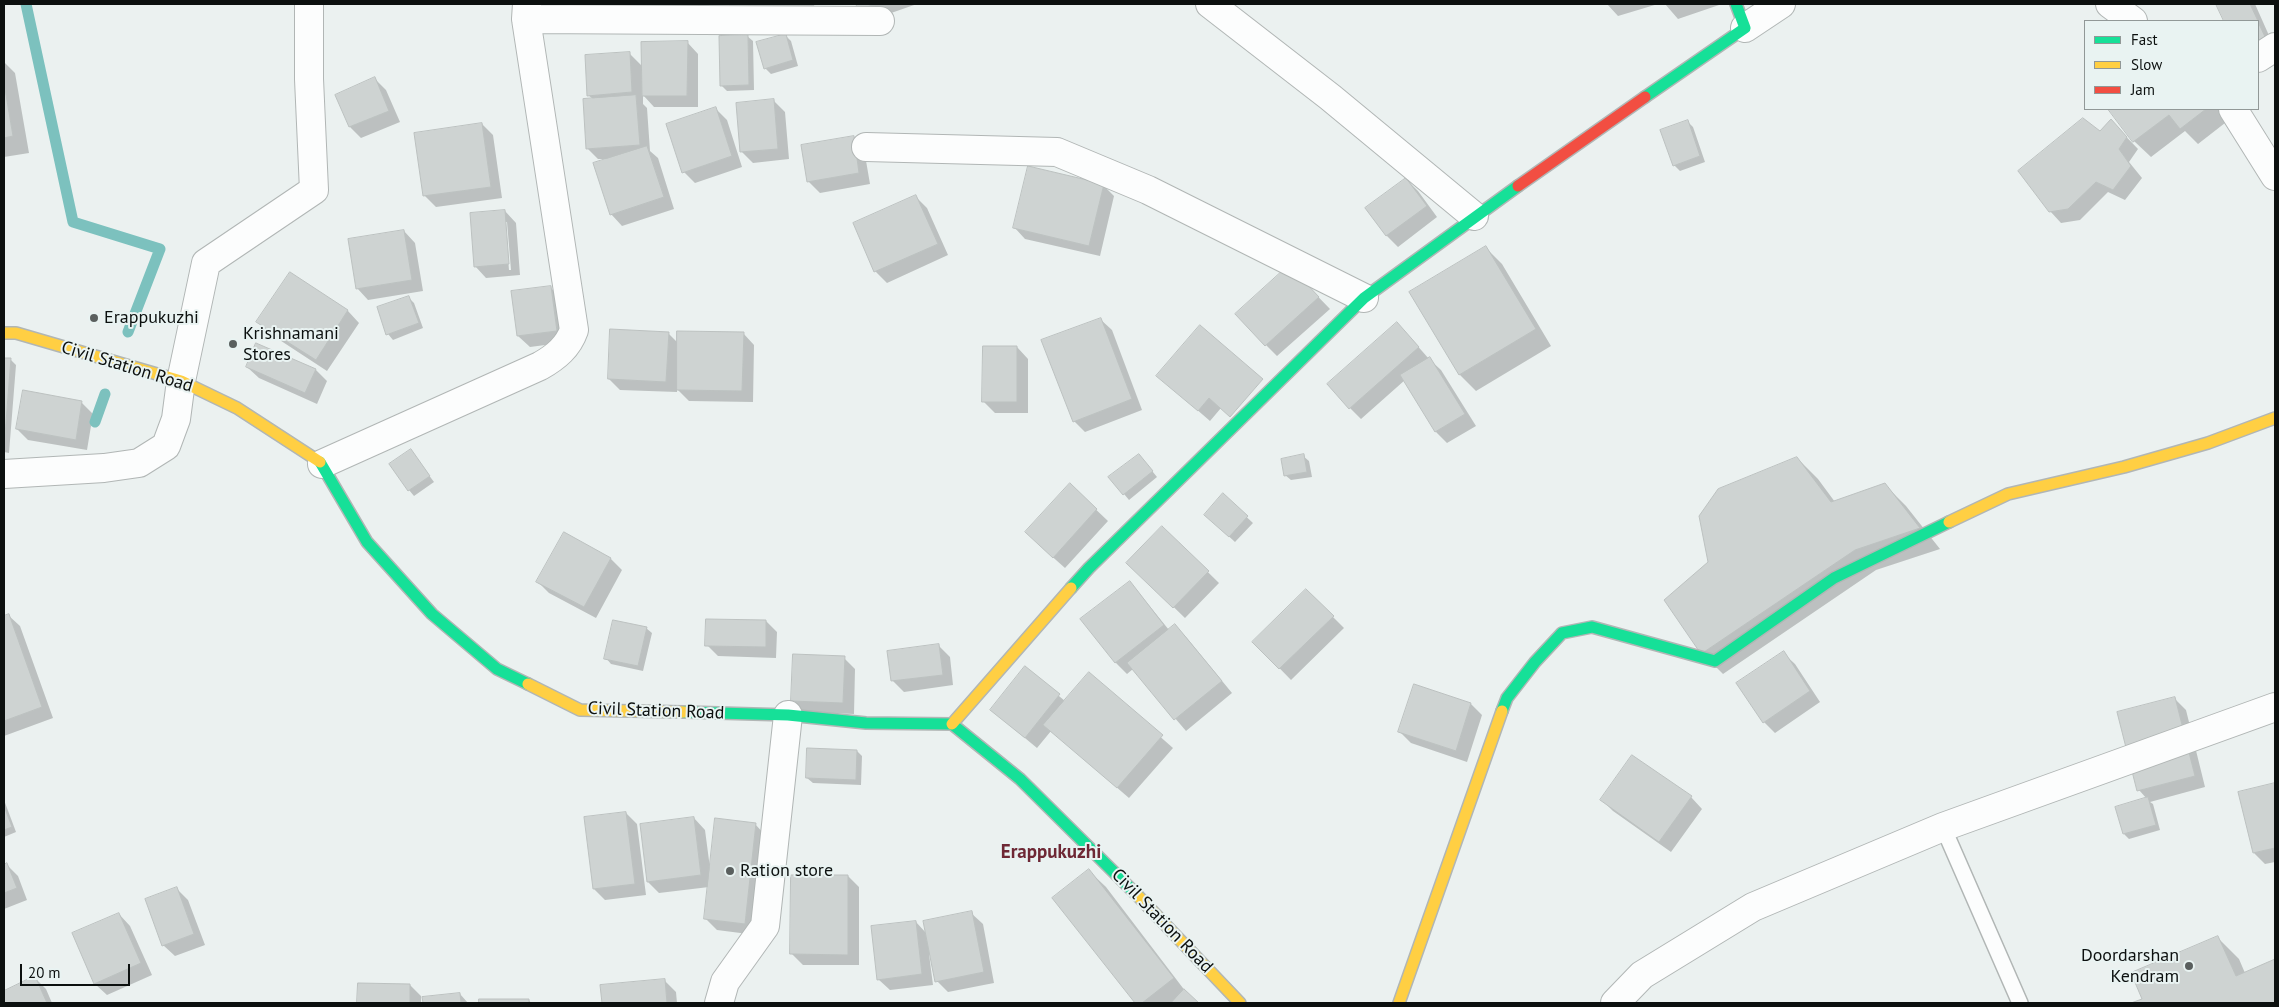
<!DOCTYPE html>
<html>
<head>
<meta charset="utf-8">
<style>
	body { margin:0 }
	#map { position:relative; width:2279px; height:1007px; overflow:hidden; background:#ebf1f0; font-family:"PT Sans",sans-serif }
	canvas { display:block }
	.frame { position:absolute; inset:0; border:5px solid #0c100f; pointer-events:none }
	.legend { position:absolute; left:2084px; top:20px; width:175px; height:90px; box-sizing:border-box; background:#e9f3f2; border:1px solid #919897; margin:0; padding:6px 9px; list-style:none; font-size:15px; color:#0c100f }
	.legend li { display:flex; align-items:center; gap:10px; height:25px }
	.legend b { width:25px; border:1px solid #919897 }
	.scale { position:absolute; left:20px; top:964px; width:110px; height:22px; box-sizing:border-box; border:2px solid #0c100f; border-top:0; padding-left:6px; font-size:15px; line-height:18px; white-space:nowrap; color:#0c100f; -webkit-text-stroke:4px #e9f3f2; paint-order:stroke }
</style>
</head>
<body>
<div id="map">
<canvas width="2279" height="1007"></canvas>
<div class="frame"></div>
<ul class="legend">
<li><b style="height:6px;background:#16e098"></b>Fast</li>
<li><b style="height:6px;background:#ffcf43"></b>Slow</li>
<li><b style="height:6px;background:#f24e42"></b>Jam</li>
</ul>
<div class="scale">20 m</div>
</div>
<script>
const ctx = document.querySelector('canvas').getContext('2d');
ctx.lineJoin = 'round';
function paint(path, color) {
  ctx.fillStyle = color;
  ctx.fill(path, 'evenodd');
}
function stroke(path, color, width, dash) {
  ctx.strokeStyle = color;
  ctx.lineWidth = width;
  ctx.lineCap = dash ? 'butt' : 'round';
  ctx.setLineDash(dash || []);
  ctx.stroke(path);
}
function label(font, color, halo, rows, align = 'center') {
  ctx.font = font + ' "PT Sans",sans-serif';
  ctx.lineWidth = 4;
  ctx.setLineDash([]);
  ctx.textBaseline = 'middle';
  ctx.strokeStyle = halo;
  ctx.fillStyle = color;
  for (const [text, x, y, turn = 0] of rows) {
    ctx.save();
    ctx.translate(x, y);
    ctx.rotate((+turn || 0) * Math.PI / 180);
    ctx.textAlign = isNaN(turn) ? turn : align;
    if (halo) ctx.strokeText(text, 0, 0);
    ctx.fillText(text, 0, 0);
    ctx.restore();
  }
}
const shadow = new Path2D(`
	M594 4H644L646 16 596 11Z
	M670 4H689L675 9Z
	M731 4H814L815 13 732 8Z
	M858 4H917L871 20 860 9Z
	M1607 4H1658L1618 16Z
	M1665 4H1722L1678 19Z
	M2217 4H2255L2275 49 2258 64V21H2225Z
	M747 36 753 41 754 90 727 91 721 85Z
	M786 36 791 41 798 66 771 74 765 68Z
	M687 42 698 54V107H654L643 95V104L647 108 650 151 658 158 674 209 622 226 611 214 606 159H598L587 148 593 99 588 95 629 53 643 67Z
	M4 62 15 73 29 153 4 157Z
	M375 79 386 90 400 122 361 138 350 127 337 96Z
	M773 100 785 112 789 159 753 163 741 151Z
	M716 109 727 120 742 167 695 183 684 172Z
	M2110 109H2229L2234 116 2198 144 2185 131 2151 157 2134 141Z
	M1687 121 1693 127 1705 162 1680 171 1674 165Z
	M2111 121 2138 149 2129 162 2142 178 2125 200 2108 192 2080 220 2061 223 2050 211 2100 132Z
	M482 124 493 135 502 198 436 207 424 195Z
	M853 138 864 149 870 184 820 193 808 181Z
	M1406 179 1418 191 1437 217 1398 247 1386 235Z
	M1103 185 1114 196 1100 256 1025 239 1014 227Z
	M916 197 927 208 948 255 887 283 876 272 854 224Z
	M505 211 516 223 520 275 486 278 475 266ZM505 222H507L511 270H509Z
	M404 231 415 243 423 291 368 300 357 288Z
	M1485 247 1502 264 1551 346 1476 391 1460 375 1410 292Z
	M290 273 348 311 359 323 327 371 269 333 258 322Z
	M1300 278 1330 309 1277 356 1266 345Z
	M551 288 562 299 568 342 530 347 518 336Z
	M408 297 414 303 423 328 393 340 388 334Z
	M1100 319 1112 330 1142 410 1085 432 1074 421Z
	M1200 327 1221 408 1210 421 1158 376Z
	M668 333 678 343 743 333 754 345 753 402 689 401 677 389V392L620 390 609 379Z
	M1408 335 1429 359 1441 370 1476 426 1447 443 1436 432 1405 380 1361 419 1350 408Z
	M1017 347 1028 359V413H995L984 402Z
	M4 359H10L16 365 9 453 4 452Z
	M247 367 316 370 327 381 317 404 259 378Z
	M82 403 93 414 87 450 28 440 17 429Z
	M411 451 434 482 414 496 409 490Z
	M1303 456 1309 461 1312 477 1291 480 1285 475Z
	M1797 458 1818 479 1835 502 1885 485 1906 506 1940 549 1876 570 1723 674 1702 653 1710 563Z
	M1144 461 1157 477 1129 500 1110 477Z
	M1070 485 1108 521 1065 568 1038 544Z
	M1223 495 1253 523 1235 542 1211 520Z
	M1162 527 1219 583 1185 618 1127 562Z
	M565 534 611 559 622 570 596 618 549 593 538 582Z
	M1130 582 1169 630 1175 626 1186 637 1232 693 1186 731 1133 669 1127 674 1116 663 1082 619Z
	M1306 590 1344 628 1291 680 1254 642Z
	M8 615 20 626 53 718 4 736V617Z
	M766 621 777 632 776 658 718 656 707 645Z
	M646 628 652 633 643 671 611 664 606 658Z
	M939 646 950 657 953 685 904 692 892 680Z
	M1783 653 1795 664 1820 702 1775 733 1764 722Z
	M844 658 855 669 854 714 804 712 793 700Z
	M1025 668 1065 701 1089 674 1173 748 1129 798 1051 731 1037 748 991 710Z
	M2174 698 2186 710 2205 787 2150 802 2153 804 2160 830 2129 839 2124 834 2147 799 2139 790Z
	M1471 704 1482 715 1467 762 1411 743 1400 732Z
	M857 751 862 756 861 785 813 783 807 778Z
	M2275 784V862L2265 864 2254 853 2239 793Z
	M1691 797 1702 809 1671 852 1613 811 1602 800Z
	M4 800 16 832 4 837Z
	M626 813 637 824 646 895 605 900 594 889 586 818Z
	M694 818 705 830 710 868 755 824 766 836 756 935 717 930 706 919 709 887 659 893 648 882Z
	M7 865 18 876 27 900 4 909V866Z
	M1089 871 1106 887 1189 996 1197 1003H1137L1054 899Z
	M848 876 859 887V965H803L792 954Z
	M176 888 188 900 205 945 175 956 163 945Z
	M971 913 983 924 994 983 948 992 937 981 931 954H929L933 985 890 990 878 979 916 922 927 934Z
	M119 914 130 926 152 975 107 995 95 984 74 934Z
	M2218 938 2239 959 2245 973 2275 960V1003H2134L2143 1000Z
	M35 978 46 989 52 1003H4V992Z
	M665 981 676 992 677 1003H603L601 986Z
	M359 984 410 985 421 996V1003H358Z
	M460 994 468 1003H424V998Z
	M481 1000H529L531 1003H481Z`);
const stream = new Path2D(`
	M26 4 73 222 160 249 128 332
	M95 422 105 394`);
const building = new Path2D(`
	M593 4H635V5L595 12Z
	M730 4H759L731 9Z
	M856 4H875L859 10Z
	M2216 4H2250L2258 21H2224Z
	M2258 22 2268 43 2258 48Z
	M786 34 793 60 764 69 756 42Z
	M748 35 749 85 720 86 719 36Z
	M688 41 687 96H642L641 42Z
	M630 52 632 92 587 96 585 55Z
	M375 77 389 111 349 127 335 95Z
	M4 83 13 136 4 138Z
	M636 95 640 145 586 149 583 99Z
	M774 99 778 149 740 152 736 103Z
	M716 107 732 156 682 173 666 124Z
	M2108 109H2206L2180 129 2169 115 2133 142Z
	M2083 118 2100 131 2111 119 2127 137 2119 149 2131 166 2113 190 2096 182 2068 209 2049 212 2018 171Z
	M1688 120 1700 156 1673 166 1660 130Z
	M482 123 491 187 423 196 414 133Z
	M854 136 859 173 807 182 801 145Z
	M647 146 664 197 610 215 593 163Z
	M1028 166 1104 184 1089 246 1013 228Z
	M1406 178 1427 206 1386 236 1365 208Z
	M916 195 938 244 874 272 853 223Z
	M505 210 509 264 474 267 470 213Z
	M404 230 412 280 356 289 348 239Z
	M1486 246 1536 329 1459 375 1409 292Z
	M1289 265 1319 297 1265 346 1235 314Z
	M290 272 348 310 316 360 256 322Z
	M551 286 557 331 517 336 511 291Z
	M409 296 419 323 386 335 377 307Z
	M1101 318 1132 399 1073 422 1041 340Z
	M1397 322 1419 347 1349 409 1327 384Z
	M1200 325 1263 379 1230 417 1209 398 1198 411 1156 376Z
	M610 329 669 332 666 382 608 379Z
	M677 331 744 332 742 391 677 390Z
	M256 343 316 369 305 393 246 367Z
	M983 346H1017V402H982Z
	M1430 357 1465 414 1435 432 1400 375Z
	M4 358H11L4 448Z
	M23 390 82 401 76 440 16 429Z
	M411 449 430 476 408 491 389 464Z
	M1139 454 1153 471 1123 495 1108 477Z
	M1304 454 1307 472 1284 476 1281 459Z
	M1797 457 1831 502 1885 483 1920 528 1855 550 1701 654 1664 600 1708 562 1699 516 1718 489Z
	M1070 483 1097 509 1053 558 1025 532Z
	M1223 493 1248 516 1229 537 1204 515Z
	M1162 526 1209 571 1173 608 1126 563Z
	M564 532 611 558 584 607 536 582Z
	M1130 581 1164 625 1115 663 1080 619Z
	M1306 589 1334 616 1279 669 1252 642Z
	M9 614 42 707 4 721V616Z
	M706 619 766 620V647L705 646Z
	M613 620 647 627 638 666 604 659Z
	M1175 624 1222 681 1174 720 1127 663Z
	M939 644 943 675 891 681 887 651Z
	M1784 651 1810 691 1763 723 1736 683Z
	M793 654 845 656 843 703 791 701Z
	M1025 666 1060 694 1025 738 990 710Z
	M1089 672 1163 735 1117 788 1043 725Z
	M1414 684 1471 703 1456 751 1398 732Z
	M2175 697 2195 776 2137 791 2117 712Z
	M807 748 857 750 856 780 806 778Z
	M1632 755 1692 796 1659 842 1600 800Z
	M2275 783V848L2253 853 2238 792Z
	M2148 797 2156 825 2123 834 2115 807Z
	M4 806 12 827 4 830Z
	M626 812 635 884 593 889 584 817Z
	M694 817 701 875 647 882 640 824Z
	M715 818 756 823 745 924 704 919Z
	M7 863 17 888 4 893V865Z
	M1089 869 1174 978 1142 1003H1135L1052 898Z
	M791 875H848V955L790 954Z
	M177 887 194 934 162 946 145 899Z
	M972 911 984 972 935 982 923 921Z
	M119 913 141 963 94 984 72 933Z
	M916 921 922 974 877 980 871 926Z
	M2218 936 2236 976 2275 959V1003H2131L2142 999 2131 973Z
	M35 976 47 1003H4V991Z
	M665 979 667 1003H602L600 985Z
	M358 983 410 984V1003H357Z
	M1184 989 1199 1003H1171Z
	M460 993 461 1003H423L422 997Z
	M479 999H529V1003H479Z`);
const lane = new Path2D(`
	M1943 827 2020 1003`);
const street = new Path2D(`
	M1210 4 1330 97 1474 216
	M2110 4 2133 21
	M526 19 880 21
	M1745 28 1781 4
	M2258 58 2275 47
	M2233 109 2275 176
	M866 147 1057 152 1148 190 1364 298
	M322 464 540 366C556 357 568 347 574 330L526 19 527 4
	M4 474 104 468 139 463 166 446 176 419 181 381 206 263 314 190 309 79V4
	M719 1003 725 982 765 926 788 715
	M1615 1003 1642 975 1753 907 1943 827 2275 707`);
const fast = new Path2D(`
	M1645 97 1745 28 1736 4
	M320 462 367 542 432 614 497 669 528 684
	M1071 588 1089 568 1364 298 1518 186
	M1502 711 1507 698 1535 662 1562 633 1592 627 1715 661 1834 578 1949 522
	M684 712 788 715 866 723 952 724 1020 779 1138 896`);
const slow = new Path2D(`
	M4 333H16L181 381 237 408 320 462
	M1949 522 2008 494 2124 467 2208 443 2275 418
	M528 684 580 710 684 712
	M952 724 1071 588
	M1138 896 1240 1003
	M1399 1003 1502 711`);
const jam = new Path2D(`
	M1518 186 1645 97`);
const markers = [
	[94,318,5,"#5a5f5e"],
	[233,344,5,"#5a5f5e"],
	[730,871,5,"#5a5f5e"],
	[2189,966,5,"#5a5f5e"]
];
const poiNames = [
	["Erappukuzhi",104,318],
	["Krishnamani",243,334],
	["Stores",243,355],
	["Ration store",740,871],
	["Doordarshan",2179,956,"right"],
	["Kendram",2179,977,"right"]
];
const streetNames = [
	["Civil Station Road",127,367,17],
	["Civil Station Road",656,711,2],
	["Civil Station Road",1162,921,46]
];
const neighbourhoodNames = [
	["Erappukuzhi",1051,853]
];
paint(shadow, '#0003');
stroke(stream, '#7cc1be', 11);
paint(building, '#ced3d2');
stroke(building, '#bcc1c0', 1);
stroke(lane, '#b1b6b5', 18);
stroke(street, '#b1b6b5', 30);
stroke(fast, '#b1b6b5', 14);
stroke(slow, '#b1b6b5', 14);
stroke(jam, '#b1b6b5', 14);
stroke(lane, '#fcfdfd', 15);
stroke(street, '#fcfdfd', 28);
stroke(fast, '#16e098', 11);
stroke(slow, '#ffcf43', 11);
stroke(jam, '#f24e42', 11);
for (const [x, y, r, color] of markers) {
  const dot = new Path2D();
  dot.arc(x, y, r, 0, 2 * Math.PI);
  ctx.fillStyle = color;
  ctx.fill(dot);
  stroke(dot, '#e9f3f2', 2);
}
label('18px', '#0c100f', '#e9f3f2', poiNames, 'left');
label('18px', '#0c100f', '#e9f3f2', streetNames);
label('bold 19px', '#6e2835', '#e9f3f2', neighbourhoodNames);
</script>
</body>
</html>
